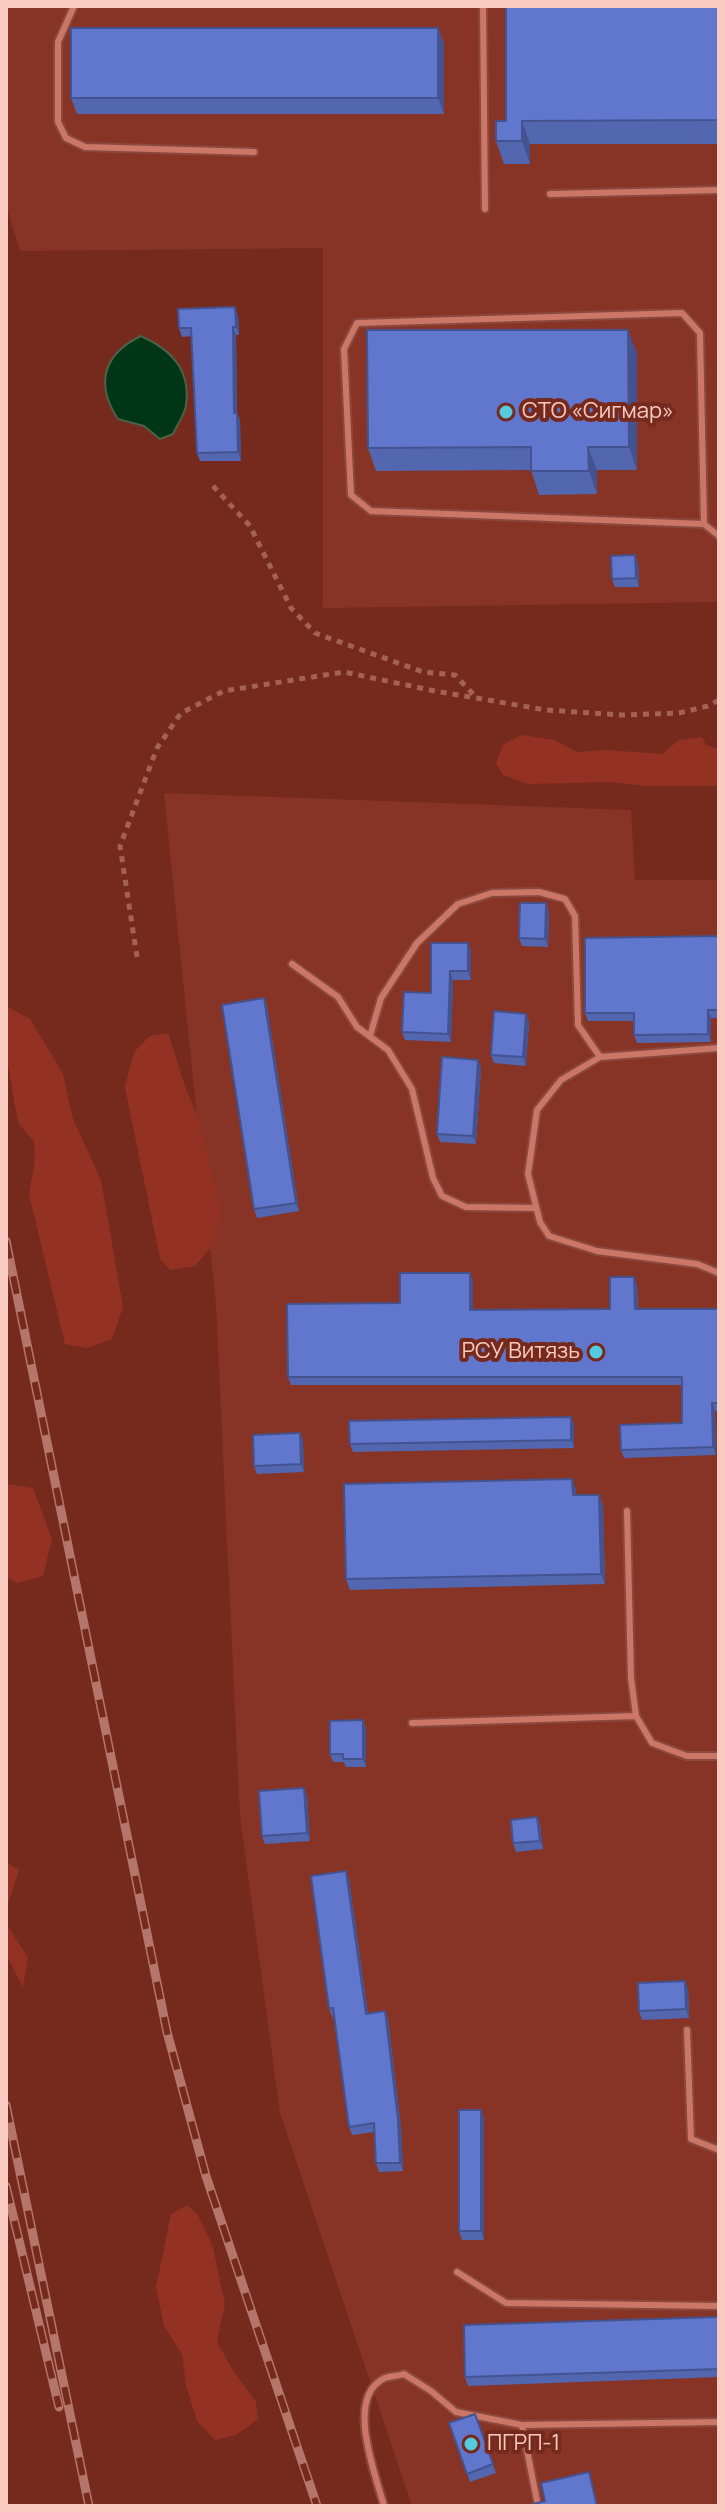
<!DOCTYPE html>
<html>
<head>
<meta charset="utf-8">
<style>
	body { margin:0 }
	#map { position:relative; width:725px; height:2512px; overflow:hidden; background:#762a1e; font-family:Manrope,sans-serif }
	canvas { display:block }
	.frame { position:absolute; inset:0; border:8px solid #f8cac0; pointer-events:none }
</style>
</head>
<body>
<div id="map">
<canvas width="725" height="2512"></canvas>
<div class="frame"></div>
</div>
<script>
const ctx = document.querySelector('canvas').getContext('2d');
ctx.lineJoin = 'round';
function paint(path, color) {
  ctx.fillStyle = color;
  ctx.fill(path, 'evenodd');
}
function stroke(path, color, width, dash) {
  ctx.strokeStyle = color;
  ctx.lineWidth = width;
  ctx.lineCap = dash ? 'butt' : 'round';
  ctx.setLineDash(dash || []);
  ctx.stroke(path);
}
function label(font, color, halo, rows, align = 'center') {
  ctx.font = font + ' Manrope,sans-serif';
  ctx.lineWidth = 8;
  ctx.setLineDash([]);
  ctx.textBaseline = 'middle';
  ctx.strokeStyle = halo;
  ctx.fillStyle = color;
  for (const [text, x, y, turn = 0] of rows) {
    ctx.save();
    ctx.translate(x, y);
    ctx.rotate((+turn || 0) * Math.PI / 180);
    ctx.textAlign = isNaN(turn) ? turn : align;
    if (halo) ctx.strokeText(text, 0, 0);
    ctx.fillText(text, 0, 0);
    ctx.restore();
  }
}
const built = new Path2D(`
	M6 6H719V602L323 608V248L20 251 6 205Z
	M164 793 631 810 635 880H719V2506H424L411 2503 280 2113 240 1816 216 1305Z`);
const green = new Path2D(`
	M521 735 554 740 577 752 604 750 662 754 679 740 702 737 706 745 719 749V786H645L611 782 528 784 503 775 496 763 503 745Z
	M6 1006 30 1019 63 1074 73 1119 101 1180 123 1307 112 1339 87 1348 65 1344 29 1194 35 1160 34 1141 18 1123 6 1053Z
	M168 1033 186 1089 200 1123 220 1207 218 1239 195 1266 170 1270 160 1259 125 1087 134 1052 150 1036Z
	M6 1484 33 1488 52 1539 43 1576 17 1583 6 1577Z
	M6 1862 19 1870 6 1910Z
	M6 1923 28 1958 23 1987 6 1954Z
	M188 2205 199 2217 213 2247 225 2304 217 2342 234 2372 256 2402 258 2419 236 2435 215 2440 197 2421 186 2385 182 2354 164 2326 156 2287 171 2214Z`);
const water = new Path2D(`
	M141 336C170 349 191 369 186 405 185 414 177 425 173 434L160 439 144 426 118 419C95 384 103 354 141 336Z`);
const path = new Path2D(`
	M213 486 250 526 291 608 315 633 423 672 455 675 477 698
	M137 957 120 846 157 748 181 713 224 691 344 672 435 691 546 710 622 715 679 713 708 706 719 700`);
const service = new Path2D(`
	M74 6 58 42V122L66 138 85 147 254 152
	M483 6 485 209
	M550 194 719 190
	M704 524 700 333 682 313 357 323 344 349 351 495 371 511 704 524 719 536
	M292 964 338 997 357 1027 388 1050 412 1089 433 1178 442 1196 466 1207 536 1208
	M370 1036 381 998 417 943 458 904 492 893 539 892 565 899 575 916 578 1025 600 1057
	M719 1048 600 1057 561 1080 537 1110 528 1174 540 1222 549 1236 597 1251 697 1264 719 1273
	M627 1511 631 1678 636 1716 652 1743 687 1756H719
	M412 1723 636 1716
	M687 2030 691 2139 719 2150
	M457 2272 506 2303 719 2306
	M522 2425 538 2506
	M384 2506C376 2476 344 2396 385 2378 391 2376 398 2376 404 2374L431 2391 456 2412 522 2425 719 2422`);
const rail = new Path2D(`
	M6 1241 167 2032 206 2176 317 2506
	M6 2105 89 2506
	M6 2186 59 2407`);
const wall = new Path2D(`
	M719 6V144H530V164H504L496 141 506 121Z
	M438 28 444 44V114H77L71 98Z
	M238 316 239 335H236L237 413 240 421 241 461H200L197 453 192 336 182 337 179 328Z
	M637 353V470H597V494L539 495 531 470 376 471 368 448Z
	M635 555 638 564 639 587H615L612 579Z
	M549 911 548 947 522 946 519 938Z
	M719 936V1018H711V1042L637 1043 634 1035V1021H588L585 1013Z
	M431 943 471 951V980H453L451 1042 405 1040 402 1032 431 993Z
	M264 998 267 1006 299 1211 257 1218 254 1209Z
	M529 1022 526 1066 494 1063 491 1055Z
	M478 1060 481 1068 476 1144 440 1142 437 1134Z
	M473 1281V1310L610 1309 637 1285 638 1309H719V1411H715L716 1455 624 1458 621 1450 682 1423V1385H291L288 1377 400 1303Z
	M571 1417 574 1425V1448L353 1452 350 1444Z
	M300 1433 303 1441 304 1472 257 1474 254 1466Z
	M576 1489V1495H599L603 1505 605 1584 350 1590 346 1579Z
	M363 1720 366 1729V1767H346L344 1762H333L330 1754Z
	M307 1796 310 1841 265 1844 262 1836Z
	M537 1817 540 1825 543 1849 516 1852 513 1843Z
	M349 1879 368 2014 388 2019 401 2128 403 2171 379 2172 376 2163 374 2132 352 2135 349 2127 334 2016 332 2017 329 2008Z
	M685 1981 688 1989 689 2018 642 2020 639 2011Z
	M484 2118V2240H462L459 2231Z
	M719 2317V2377L468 2386 465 2377Z
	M475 2414 496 2473 470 2482 449 2423Z`);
const shadedWall = new Path2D(`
	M438 28 444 44V114L438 98Z
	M522 121 530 144V164L522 141Z
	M235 307 238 316 239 335 236 327Z
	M233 327 236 335 237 421 234 413Z
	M628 330 637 353V470L629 447Z
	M237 413 240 421 241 461 238 452Z
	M588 447 597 470V494L589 471Z
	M635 555 638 564 639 587 636 578Z
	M546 903 549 911 548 947 545 939Z
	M468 943 471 951V980L468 971Z
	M450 971 453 980 451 1042 448 1034Z
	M264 998 267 1006 299 1211 296 1203Z
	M708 1010 711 1018V1042L708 1034Z
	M526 1014 529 1022 526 1066 523 1057Z
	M478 1060 481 1068 476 1144 473 1136Z
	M470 1273 473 1281V1318L470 1310Z
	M634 1277 637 1285 638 1317 635 1309Z
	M712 1403 715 1411 716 1455 713 1447Z
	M571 1417 574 1425V1448L571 1440Z
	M300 1433 303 1441 304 1472 301 1464Z
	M572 1479 576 1489V1505L573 1495Z
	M599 1495 603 1505 605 1584 601 1574Z
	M363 1720 366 1729V1767L363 1759Z
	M304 1788 307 1796 310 1841 307 1833Z
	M537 1817 540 1825 543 1849 540 1841Z
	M346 1871 349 1879 369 2022 366 2014Z
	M685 1981 688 1989 689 2018 686 2009Z
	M385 2011 388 2019 401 2128 403 2171 400 2163Z
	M481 2110 484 2118V2240L481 2231Z`);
const building = new Path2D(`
	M506 6H719V120L522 121V141H496V121H506Z
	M71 28H438V98H71Z
	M235 307 236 327H233L234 413H237L238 452 197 453 191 328H179L178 309Z
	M367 330H628L629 447H588L589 471H531V447L368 448Z
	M635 555 636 578 612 579 611 556Z
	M520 903H546L545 939 519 938Z
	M719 936V1010H708V1034L634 1035V1013H585V938Z
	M431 943H468V971H450L448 1034 402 1032 404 992 431 993Z
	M264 998 296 1203 254 1209 222 1005Z
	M494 1011 526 1014 523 1057 491 1055Z
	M442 1057 478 1060 473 1136 437 1134Z
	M400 1273H470V1310L610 1309V1277H634L635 1309H719V1403H712L713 1447 621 1450 620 1425 682 1423V1377H288L287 1304 400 1303Z
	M571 1417V1440L350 1444 349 1421Z
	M300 1433 301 1464 254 1466 253 1435Z
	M572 1479 573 1495H599L601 1574 346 1579 344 1484Z
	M363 1720V1759H343V1754H330V1721Z
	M304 1788 307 1833 262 1836 259 1791Z
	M537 1817 540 1841 513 1843 511 1820Z
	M346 1871 366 2014 385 2011 398 2120 400 2163H376L374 2123 349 2127 333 2008H329L311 1876Z
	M685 1981 686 2009 639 2011 638 1983Z
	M459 2110H481V2231H459Z
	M719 2317V2369L465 2377 464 2325Z
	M475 2414 493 2464 467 2474 449 2423Z
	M589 2472 597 2506H526L545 2501 541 2483Z`);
const markers = [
	[506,412,8,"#55cadf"],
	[596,1352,8,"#55cadf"],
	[471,2444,8,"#55cadf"]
];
const poiNames = [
	["СТО «Сигмар»",522,412],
	["РСУ Витязь",580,1352,"right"],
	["ПГРП-1",487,2444]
];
paint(built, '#873427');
paint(green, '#933223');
paint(water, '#003615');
stroke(water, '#4a6248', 2);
stroke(service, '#8b483f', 10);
stroke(path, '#a46257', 5, [6, 6]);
stroke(service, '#cb7667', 6);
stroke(rail, '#b4766b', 9);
stroke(rail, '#762a1e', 6, [18]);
paint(wall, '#5366b0');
paint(shadedWall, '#445390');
paint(building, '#6177cd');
stroke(building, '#445390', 2);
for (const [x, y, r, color] of markers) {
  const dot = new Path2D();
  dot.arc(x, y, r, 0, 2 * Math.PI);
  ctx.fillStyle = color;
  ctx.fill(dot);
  stroke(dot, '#762a1e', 3);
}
label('22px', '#f8cac0', '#762a1e', poiNames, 'left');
</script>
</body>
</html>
